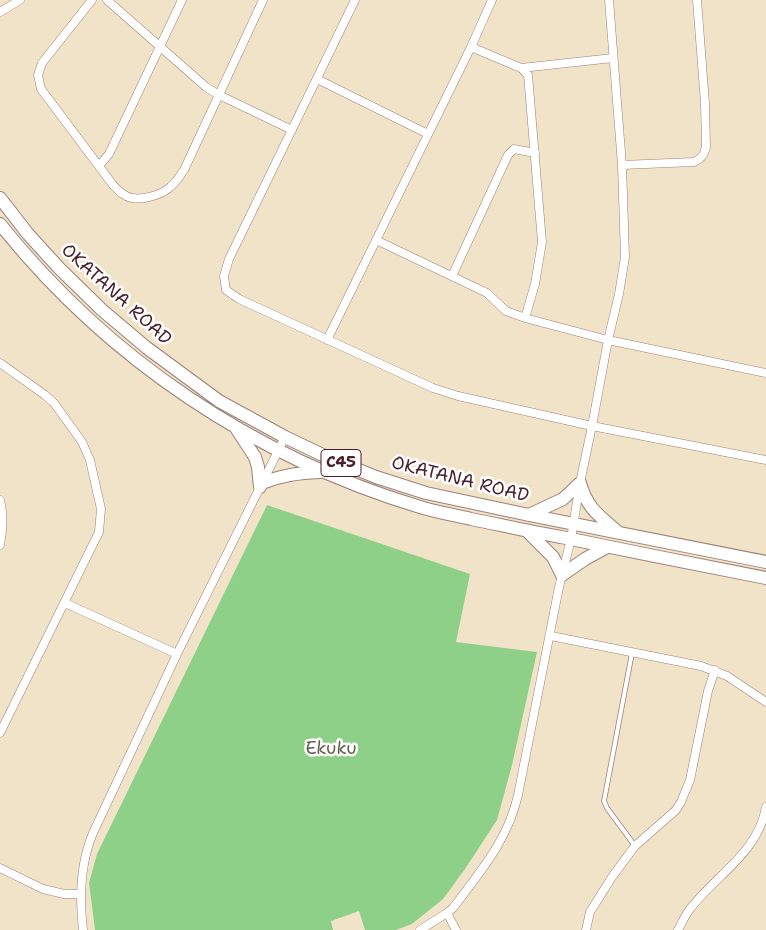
<!DOCTYPE html>
<html>
<head>
<meta charset="utf-8">
<style>
	body { margin:0 }
	canvas { display:block; background:#f1e3c7 }
</style>
</head>
<body>
<canvas width="766" height="930"></canvas>
<script>
const ctx = document.querySelector('canvas').getContext('2d');
ctx.lineJoin = 'round';
function paint(path, color) {
  ctx.fillStyle = color;
  ctx.fill(path, 'evenodd');
}
function stroke(path, color, width, dash) {
  ctx.strokeStyle = color;
  ctx.lineWidth = width;
  ctx.lineCap = dash ? 'butt' : 'round';
  ctx.setLineDash(dash || []);
  ctx.stroke(path);
}
function label(font, color, halo, rows, align = 'center') {
  ctx.font = font + ' "Shantell Sans",sans-serif';
  ctx.lineWidth = 5;
  ctx.setLineDash([]);
  ctx.textBaseline = 'middle';
  ctx.strokeStyle = halo;
  ctx.fillStyle = color;
  for (const [text, x, y, turn = 0] of rows) {
    ctx.save();
    ctx.translate(x, y);
    ctx.rotate((+turn || 0) * Math.PI / 180);
    ctx.textAlign = isNaN(turn) ? turn : align;
    if (halo) ctx.strokeText(text, 0, 0);
    ctx.fillText(text, 0, 0);
    ctx.restore();
  }
}
const green = new Path2D(`
	M267 505 470 574 456 642 537 652 512 765 497 820 465 869 443 899 412 924 396 930H365L359 911 331 921 333 930H95L89 883 97 854Z`);
const service = new Path2D(`
	M632 653 604 801 607 808 635 846`);
const minor = new Path2D(`
	M92 0 42 63 38 75 41 89 113 185C118 190 124 197 132 198 143 200 161 195 169 188 175 184 180 176 184 170L263 0
	M107 0 206 87 219 95 292 130
	M355 0 229 259 224 276 226 290 239 299 433 388 458 396 592 426 608 340 619 294 625 257 622 165 609 0
	M0 12 20 0
	M471 47 521 68 528 75 542 242 535 284 525 318
	M521 68 613 58
	M317 79 428 134
	M622 165 694 162C702 158 704 155 706 147L705 103 697 0
	M99 166 109 154 182 0
	M376 240 487 293 506 311 525 318 608 340 766 373
	M452 276 508 155 514 149 535 153
	M327 340 471 47 492 0
	M0 363 45 395 54 403 82 442 90 460 101 509 99 532 0 733
	M0 500C4 516 3 529 0 545
	M65 603 177 654
	M551 636 701 666 727 676 766 702
	M0 868 43 889 64 894H81
	M447 913 456 930
	M83 930C79 896 80 864 93 833L177 654 285 437
	M420 930 447 913 453 908C480 872 508 840 518 795L559 587 571 539 580 483 592 426 766 460
	M586 930 590 912 612 877 635 846 676 810 681 802 690 780 708 691 715 670
	M678 930C682 923 685 915 690 909 716 875 758 853 766 807`);
const primary = new Path2D(`
	M0 198 28 234 59 268 102 310 147 348 219 401 285 437 329 458 376 477 426 493 529 515 766 562
	M0 224C108 359 254 457 420 507 436 512 454 515 471 519 501 525 531 532 561 537 629 551 698 565 766 578
	M236 428 255 457 258 467 260 487
	M262 483C282 475 299 473 320 472
	M529 515 563 499 580 483C587 508 598 515 618 532
	M528 532 553 557 562 575 585 559 607 547`);
const shields = [
	[341,463,40]
];
const shieldNames = [
	["C45",341,463]
];
const streetNames = [
	["OKATANA ROAD",116,295,42],
	["OKATANA ROAD",460,480,14]
];
const parkNames = [
	["Ekuku",331,749]
];
paint(green, '#8fd088');
stroke(service, '#9e8179', 5.5);
stroke(minor, '#9e8179', 9);
stroke(primary, '#9e8179', 14);
stroke(service, '#fff', 4);
stroke(minor, '#fff', 8);
stroke(primary, '#fff', 12);
for (const [x, y, w] of shields) {
  const box = new Path2D();
  box.roundRect(x - w / 2, y - 13.5, w, 27, 4);
  ctx.fillStyle = '#fff';
  ctx.fill(box);
  stroke(box, '#4a1f2b', 1);
}
label('bold 16px', '#4a1f2b', null, shieldNames);
label('18px', '#4a1f2b', '#fff', streetNames);
label('18px', '#625d4c', '#fff', parkNames);
</script>
</body>
</html>
